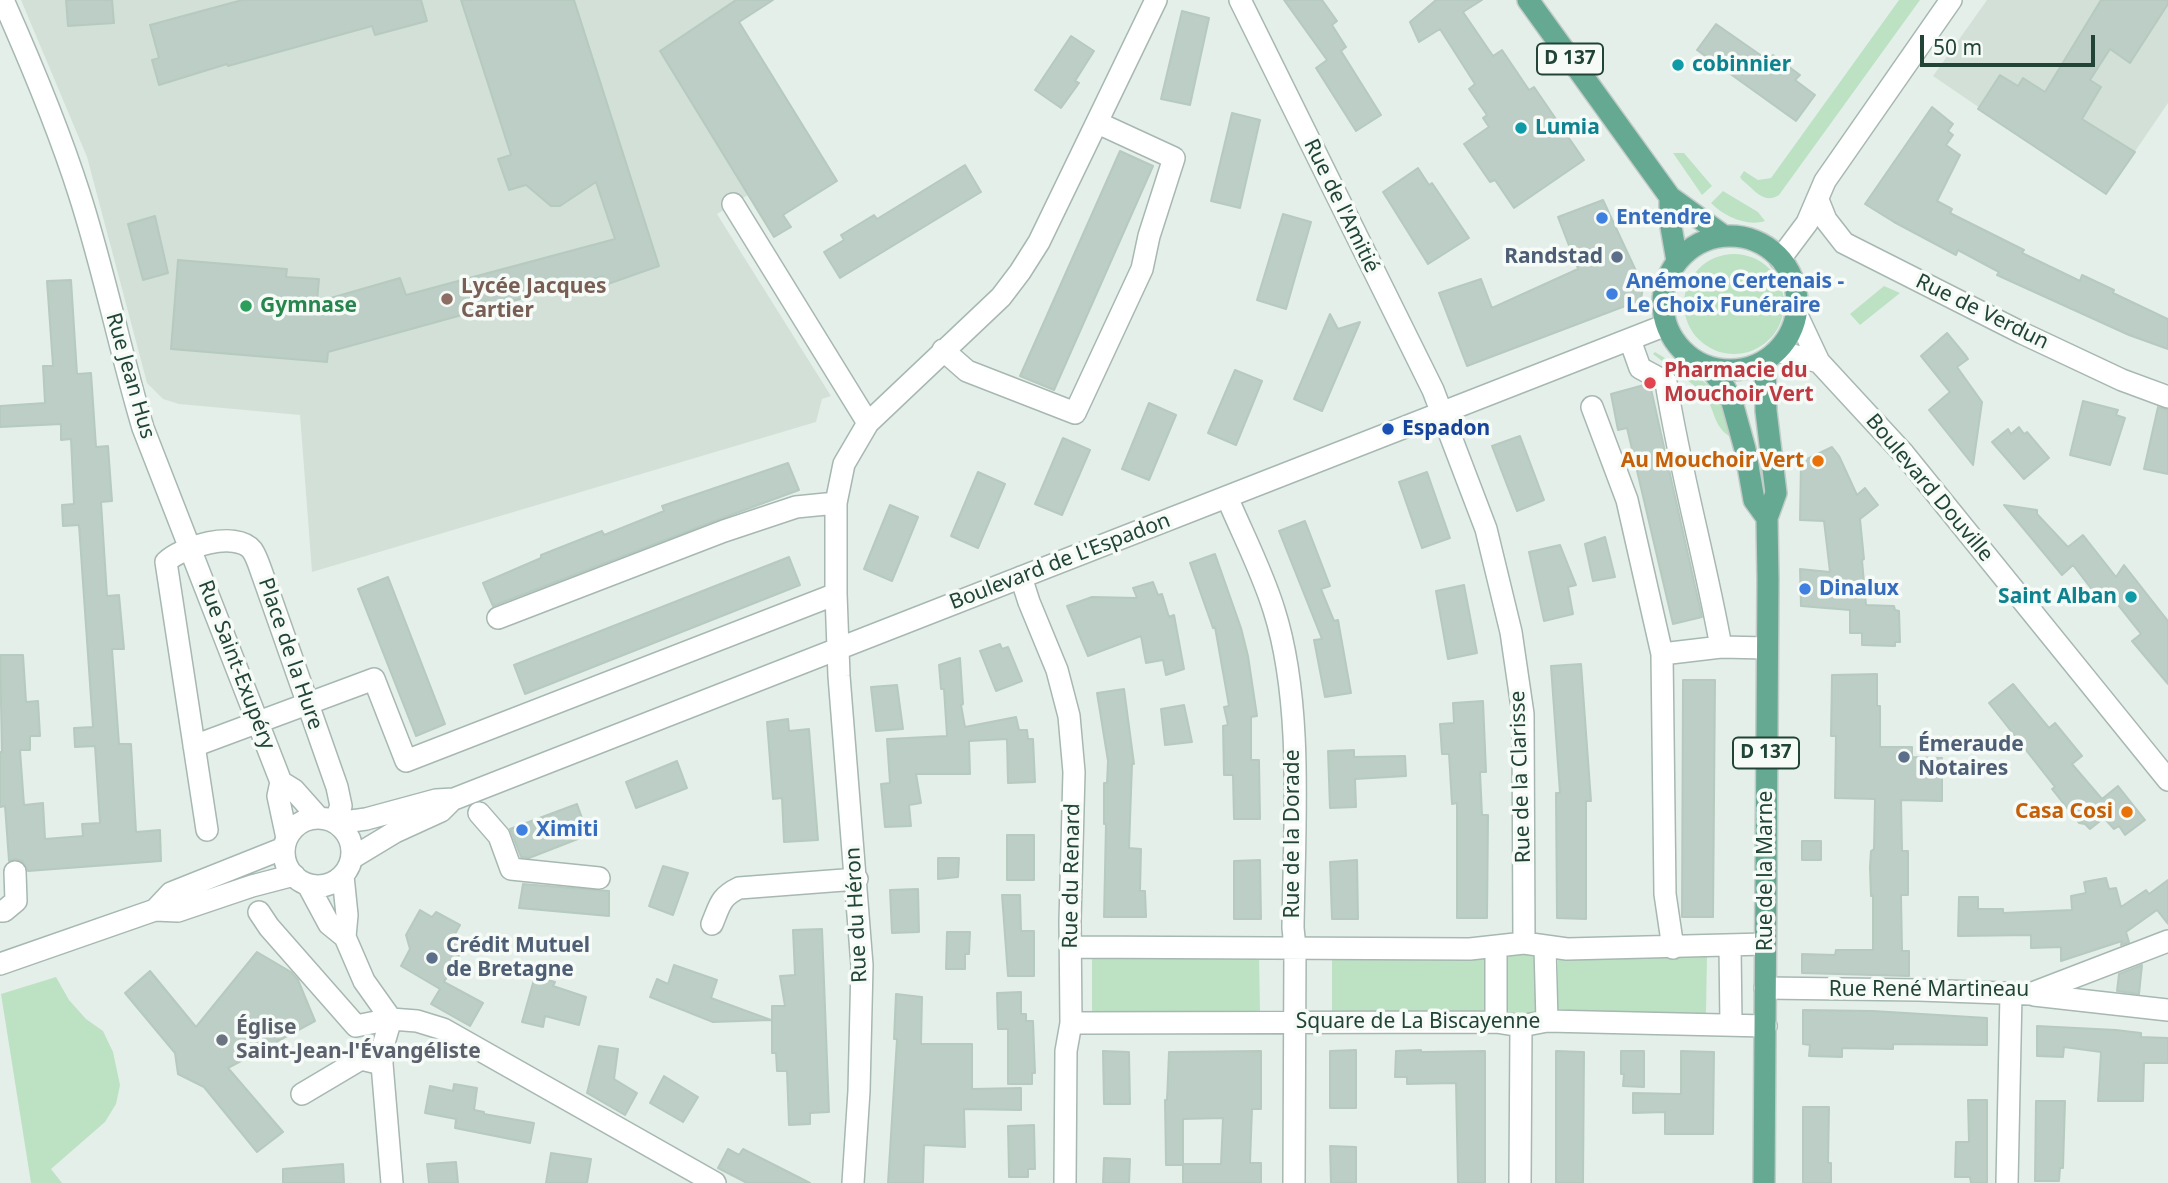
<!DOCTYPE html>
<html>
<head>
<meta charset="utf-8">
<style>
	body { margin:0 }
	#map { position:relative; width:2168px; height:1183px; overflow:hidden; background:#e5efea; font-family:"Noto Sans",sans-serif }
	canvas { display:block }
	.scale { position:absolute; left:1920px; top:35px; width:175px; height:32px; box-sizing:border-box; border:4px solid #214437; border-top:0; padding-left:9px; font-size:21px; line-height:24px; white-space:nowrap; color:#214437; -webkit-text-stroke:5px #f6fbf8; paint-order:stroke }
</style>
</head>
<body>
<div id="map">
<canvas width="2168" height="1183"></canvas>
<div class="scale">50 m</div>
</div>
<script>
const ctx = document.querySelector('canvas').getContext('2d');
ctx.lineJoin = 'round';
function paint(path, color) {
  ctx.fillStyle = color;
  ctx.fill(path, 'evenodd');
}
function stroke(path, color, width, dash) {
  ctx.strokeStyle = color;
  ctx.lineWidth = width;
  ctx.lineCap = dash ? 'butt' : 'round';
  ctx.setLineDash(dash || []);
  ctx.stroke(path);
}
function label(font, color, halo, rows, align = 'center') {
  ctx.font = font + ' "Noto Sans",sans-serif';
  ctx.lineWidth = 7;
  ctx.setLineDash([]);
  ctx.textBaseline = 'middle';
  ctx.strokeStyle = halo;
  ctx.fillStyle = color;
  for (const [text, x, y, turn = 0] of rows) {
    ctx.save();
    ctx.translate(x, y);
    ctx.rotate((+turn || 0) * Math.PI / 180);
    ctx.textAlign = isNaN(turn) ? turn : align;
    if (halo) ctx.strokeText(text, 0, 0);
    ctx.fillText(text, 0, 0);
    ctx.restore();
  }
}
const built = new Path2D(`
	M21 0H736L660 51 748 195 717 214 831 396 822 399 816 422 312 572 300 415 179 404 163 399 147 383 87 157Z
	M1987 0H2168V103L2106 194 1933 76Z`);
const green = new Path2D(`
	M1899 0H1920L1779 195C1763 205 1754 189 1742 180L1740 177 1744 171 1758 180 1771 178Z
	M1673 153H1684L1712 186 1702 195Z
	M1723 191 1758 212 1765 221C1747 227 1723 216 1711 203Z
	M1684 304a50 50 0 1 1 100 0a50 50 0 1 1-100 0Z
	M1884 286 1900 293 1860 325 1850 314Z
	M1655 352 1703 381 1722 398 1735 440C1712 427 1717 414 1704 393L1653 354Z
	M1512 950 1537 954 1540 999 1534 1016H1505L1504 956Z
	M1092 954H1259L1260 1012H1092Z
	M1332 954 1487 955 1486 1016 1332 1015Z
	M1707 956 1706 1013 1557 1012 1558 957Z
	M56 977 69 1000 86 1019 103 1031 113 1052 120 1085 116 1104 105 1122 51 1169 62 1183H31L1 994Z`);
const building = new Path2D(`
	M66 0H112L114 23 68 26Z
	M242 0H421L427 21 375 35 372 26 228 66 227 64 159 85 152 60 159 58 150 25Z
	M461 0H574L659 266 605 285 603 276 328 352 327 362 171 349 178 260 287 269 286 277 319 279 317 302 400 278 406 295 615 239 596 182 560 206H551L526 185 509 190 498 159 511 155Z
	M736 0H773L739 22 837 181 783 215 791 227 774 237 660 51Z
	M1284 0H1322L1337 21 1332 25 1346 47 1341 51 1381 115 1356 131 1316 68 1327 60Z
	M1436 0H1482L1463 12 1493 56 1502 50 1529 90 1534 87 1584 160 1514 208 1495 180 1490 182 1464 144 1489 127 1483 118 1487 115 1469 89 1475 84 1440 29 1419 42 1410 22Z
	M2101 0H2168V4L2130 63 2110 49 2090 80 2101 87 2082 119 2135 152 2106 194 1978 109 2000 75 2018 86 2023 78 2045 92Z
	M1182 11 1209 18 1190 105 1161 99Z
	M1716 24 1769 61 1773 55 1800 75 1795 80 1815 95 1796 121 1697 50Z
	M1071 36 1094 51 1075 81 1079 83 1061 108 1035 90Z
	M1932 107 1953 124 1948 131 1953 135 1946 145 1960 155 1937 201 1952 209 1950 213 2024 250 2022 253 2080 281 2082 275 2114 290 2113 293 2168 319V349L2129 335 1997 275 1999 272 1958 250 1956 255 1894 222 1865 204Z
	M1232 113 1260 120 1240 208 1211 201Z
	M1120 151 1153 166 1054 390 1020 376Z
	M965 165 981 192 840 278 824 252 844 240 841 235 874 215 877 219Z
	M1418 168 1429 185 1432 183 1469 238 1428 264 1383 192Z
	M1603 200 1643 286 1641 300 1467 366 1439 293 1481 279 1492 308 1578 269 1558 217Z
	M1283 214 1311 222 1286 309 1257 300Z
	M155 216 168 273 143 280 128 224Z
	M71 280 77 374 91 373 96 447 108 446 112 501 101 502 107 596 119 595 124 649H112L119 744H131L136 832 160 830 161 861 28 871 22 861 15 859 9 861 5 806 0 807V752H2L0 655H23L26 702 38 701 40 736H30V750H20L24 805 43 803 45 839 83 836 82 824 100 823 95 746 75 747 74 728 93 727 79 525 63 526 62 505 74 504 71 439 61 440V424L0 427V406L45 403 43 366H53L47 281Z
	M1330 314 1338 329 1360 322 1322 411 1294 399Z
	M1947 333 1966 356 1968 359 1957 367 1982 402 1973 465 1929 410 1950 392 1921 356Z
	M1235 370 1262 381 1236 445 1208 433Z
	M1644 385 1651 389 1702 617 1673 624 1627 428 1618 430 1611 394Z
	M2083 401 2118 410 2116 415 2125 418 2110 465 2070 455Z
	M1149 403 1176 415 1149 480 1122 469Z
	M2158 407 2168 410V474L2144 469Z
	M2019 427 2024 434 2027 432 2049 458 2024 479 1992 442 2008 429 2011 434Z
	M1520 436 1544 500 1517 511 1492 446Z
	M1063 438 1090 450 1062 515 1035 504Z
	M1832 447 1839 456 1857 495 1865 488 1878 505 1860 519 1864 559 1862 560 1866 605 1894 606 1895 610 1899 611 1900 642H1895V646L1862 645V633H1850V610L1801 606 1800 569 1830 572 1824 521 1800 520 1801 462Z
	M788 463 799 490 720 519 493 606 483 583 541 558V555L602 531 604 535 664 511 662 506Z
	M978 472 1005 484 978 548 951 536Z
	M1427 472 1450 538 1422 548 1399 482Z
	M890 505 918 517 892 581 864 569Z
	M2004 505 2037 510V514L2068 547 2083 535 2116 577 2124 565 2168 621V684L2132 641 2141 634 2107 591 2100 600 2073 565 2062 575Z
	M1305 521 1330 586 1321 589 1334 621 1338 620 1351 693 1325 697 1314 640 1322 639 1279 531Z
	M1605 537 1615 577 1593 581 1585 544Z
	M1560 545 1576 585 1568 587 1573 614 1544 621 1529 552Z
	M1215 554 1241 628 1248 656 1257 716 1251 717V760H1259L1260 819H1234L1233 775H1224L1223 726 1228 725 1224 707 1229 706 1215 627 1213 628 1190 563Z
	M789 557 800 585 525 694 514 665Z
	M388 577 445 724 416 736 358 589Z
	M1153 582 1158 595 1162 594 1169 617 1174 615 1184 669 1166 675 1163 660 1146 663 1141 636 1088 656 1067 606 1092 597 1137 598 1133 588Z
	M1464 585 1477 653 1448 659 1436 591Z
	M1000 644 1002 649 1008 647 1022 681 996 691 980 651Z
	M960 658 963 704 961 705 965 727 1016 717 1019 730H1027L1028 739H1033L1035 782 1008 783 1007 739 969 741 970 774H916L921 803 909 805 911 826 885 827 881 784 890 783 887 739 947 736 944 689H941L939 665Z
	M1581 664 1591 801H1586V919L1557 918 1556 793H1560L1551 666Z
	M1877 674V706H1880V747H1912V757L1942 758V801L1901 800 1902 851H1908V895H1901L1902 951H1909V976L1802 973V954L1835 955 1836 950H1873V895L1871 896 1870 867 1871 851 1874 849 1875 799 1835 798 1836 736H1831L1832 675Z
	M1683 680H1715L1713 917H1682Z
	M2013 684 2049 728 2055 723 2082 756 2072 764 2102 799 2118 786 2145 820 2125 835 2119 826 2114 829 2104 818 2090 829 2085 824 2079 823 2052 789 2055 787 1989 703Z
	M897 685 903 729 876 731 871 687Z
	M1124 689 1134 764H1132L1129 848 1141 849 1140 891H1145L1146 917H1104L1106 824H1104V783H1107L1108 761 1097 693Z
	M1483 701 1486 772H1480L1482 815H1488L1487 918H1457V803L1452 804 1449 754H1442L1440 724 1454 723 1453 703Z
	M1184 705 1192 742 1165 745 1161 709Z
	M788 719 789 731 809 729 818 840 784 842 782 798 773 799 767 722Z
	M1354 750V757L1405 756 1406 776 1355 779 1356 807 1330 808 1328 751Z
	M677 761 687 788 636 808 626 782Z
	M577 804 588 835 529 858 521 857 510 829Z
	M1007 835H1034V880H1007Z
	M1802 841H1821V860H1802Z
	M938 858H959L958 877 938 879Z
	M1260 860 1261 919H1234V861Z
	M1357 860 1358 919H1332L1330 862Z
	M663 866 688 873 673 915 649 906Z
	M2106 878 2109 889 2116 888 2121 907 2146 890 2149 894 2168 880V924L2157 910 2126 932 2129 942 2121 945 2122 941 2061 961V947L2031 948V935L1958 936 1959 897H1978V909H2003V913L2072 910 2071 896 2086 893 2084 882Z
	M523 884 609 891V916L519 908Z
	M918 889 919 932 892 933 890 890Z
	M1002 895H1020L1021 931H1034V976H1008Z
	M420 910 432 917 436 912 460 925 454 936 466 943 444 982 483 1003 470 1026 431 1004 440 989 401 966 410 949 406 935Z
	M822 929 829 1112 810 1113V1124L789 1125 787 1071H777L776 1053H772V1006H785L780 976 795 975 793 930Z
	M947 932H970L969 954H965V969H946Z
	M257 952 291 972 298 980 315 1021 228 1068 283 1132 257 1152 204 1087 178 1074 175 1053 125 993 150 971 196 1027Z
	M674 965 717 980 711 998 771 1020 713 1022 650 997 657 979 668 984Z
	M2142 965 2139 994 2117 991 2119 974Z
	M535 976 555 982 553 986 586 997 579 1025 545 1016 543 1027 522 1022Z
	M1021 992V1014H1026V1021H1033L1035 1073H1032V1084H1008V1029H998L997 993Z
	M896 994 922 997 921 1044H972V1089L1021 1088V1110L964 1109 965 1147 924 1145 923 1183H888L897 1039H894Z
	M1803 1010 1873 1011 1987 1018V1045L1893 1044V1049L1842 1048V1057L1809 1056 1810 1045 1803 1044Z
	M2037 1026 2116 1030 2141 1033V1037L2168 1038V1063H2144L2143 1101H2098L2101 1052 2064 1047 2063 1057 2037 1056Z
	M599 1046 618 1049 614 1079 637 1093 625 1115 587 1093Z
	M1356 1050V1108H1330V1051Z
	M1421 1050V1052L1485 1051V1183H1458L1456 1083 1407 1084V1077H1395L1396 1051Z
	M1103 1051 1129 1052 1130 1104H1104Z
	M1261 1051V1109H1252L1250 1163H1261V1183H1183V1164H1221L1223 1118 1183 1119V1165H1166L1165 1100H1167L1169 1052Z
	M1556 1051 1584 1052 1583 1183H1556Z
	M1621 1051H1644V1087L1623 1086 1624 1074H1621Z
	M1681 1051 1714 1052 1713 1134H1665V1112L1633 1113V1093L1681 1094Z
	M664 1076 698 1097 683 1122 650 1103Z
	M454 1084 477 1088 474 1110 484 1112V1114L534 1123 530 1143 455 1128 456 1119 425 1113 430 1086 453 1091Z
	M1968 1100H1987V1183H1971L1970 1177H1955L1956 1142H1969Z
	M2036 1101H2065L2063 1168H2060L2059 1181H2035Z
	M1803 1107H1829L1828 1163H1831V1183H1803Z
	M1034 1125 1035 1169H1028V1177H1009L1008 1126Z
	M1330 1146 1356 1147V1183H1331Z
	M728 1149 739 1155 743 1149 810 1183H747L718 1168Z
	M551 1153 591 1159 587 1183H546Z
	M1104 1158 1130 1159 1129 1183H1103Z
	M456 1162 458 1183H429L427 1164Z
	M343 1164 344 1183H283V1169Z`);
const minor = new Path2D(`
	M3 0C31 63 58 127 79 193 104 270 120 351 143 428L281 782 278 796 287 838
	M1240 0 1433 390 1486 529 1511 632 1523 714 1524 943
	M1818 200 1826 220 1844 243 2022 333 2122 380 2168 397
	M733 204 868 423
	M1780 259 1807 223 1825 181 1951 0
	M1796 313 1819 362 1904 454 2168 780
	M1630 340 1640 368 1666 382C1680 471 1705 558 1721 647
	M943 350 967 371 1075 413 1142 269 1149 236 1174 158 1098 123
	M1777 351 1819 362
	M1592 407 1627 500 1662 654 1665 894 1673 948
	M1227 497C1243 535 1262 571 1274 610 1304 704 1294 829 1293 928L1295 947 1294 1183
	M1021 577 1029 602 1057 670 1069 716 1074 772 1070 921 1071 1023 1066 1051 1065 1183
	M498 618 724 531 796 507 836 503
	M1662 654 1721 647 1767 648
	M194 746 374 679 406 761 836 594
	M281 782 294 790 318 817
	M479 813 499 836 511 869 599 878
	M284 852a34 34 0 1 1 68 0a34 34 0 1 1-68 0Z
	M337 823 366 819 436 800 454 799 1666 325
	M207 830 166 562C181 547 236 530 252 550 257 557 260 568 263 576L337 787 341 806 335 821
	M352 858 395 832 441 811 450 802
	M343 876 347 915 345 937
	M308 885 329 924 345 937 364 981 391 1019
	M155 910 171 893 284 848
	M0 911H4L16 901 15 872
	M259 912 269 927 356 1026 391 1019 417 1021 443 1029 715 1183
	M712 924C720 905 720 897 739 888L857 879
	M1496 946V1022
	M1730 946 1731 1024
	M1071 947 1470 949 1524 943 1567 949 1765 944
	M1545 947 1547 1021
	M0 964 155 910 178 911 252 886 294 875
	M1765 988 1919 990 2030 994 2168 941
	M2034 995 2168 1010
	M391 1019 383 1046 382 1064 392 1183
	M1071 1023 1496 1022 1521 1026 1547 1021 1766 1026
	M302 1094 361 1059 382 1064
	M853 1183 859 1091 862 965 839 676 836 594V503L844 464 868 423 1001 297 1020 272 1039 242 1156 0
	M1520 1183 1521 1026
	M2007 1183 2011 994`);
const major = new Path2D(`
	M1528 0 1670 197 1724 236
	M1670 197V221L1677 261
	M1663 303a67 67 0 1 1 134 0a67 67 0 1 1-134 0Z
	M1710 368 1725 388 1732 402 1745 449 1754 500 1767 518
	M1764 1183 1768 580 1767 518 1776 493 1766 411 1765 361`);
const markers = [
	[1678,65,7,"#0f9aa8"],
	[1521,128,7,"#0f9aa8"],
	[1602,218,7,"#3f7fe0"],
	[1617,257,7,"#5c6f8a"],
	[1612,294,7,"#3f7fe0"],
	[447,299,7,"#8d6e63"],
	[246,306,7,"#2e9e5b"],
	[1650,383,7,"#e0444e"],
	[1388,429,7,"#1a4fb4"],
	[1818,461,7,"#e8710a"],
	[1805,589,7,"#3f7fe0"],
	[2131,597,7,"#0f9aa8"],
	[1904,757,7,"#5c6f8a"],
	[2127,812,7,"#e8710a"],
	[522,830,7,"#3f7fe0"],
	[432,958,7,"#5c6f8a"],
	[222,1040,7,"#6b7280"]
];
const shields = [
	[1570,59,66],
	[1766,753,66]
];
const shieldNames = [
	["D 137",1570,59],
	["D 137",1766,753]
];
const cultureNames = [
	["cobinnier",1692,65],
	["Lumia",1535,128],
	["Saint Alban",2117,597,"right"]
];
const streetNames = [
	["Rue de l'Amitié",1341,206,64],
	["Rue de Verdun",1982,312,26],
	["Rue Jean Hus",130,376,74],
	["Boulevard Douville",1929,488,50],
	["Boulevard de L'Espadon",1060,562,-21],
	["Place de la Hure",290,654,71],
	["Rue Saint-Exupéry",236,665,69],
	["Rue de la Clarisse",1521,777,-92],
	["Rue de la Dorade",1293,834,-90],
	["Rue de la Marne",1766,871,-90],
	["Rue du Renard",1072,876,-89],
	["Rue du Héron",857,915,-93],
	["Rue René Martineau",1929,990],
	["Square de La Biscayenne",1418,1022]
];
const shopNames = [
	["Entendre",1616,218],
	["Anémone Certenais -",1626,282],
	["Le Choix Funéraire",1626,306],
	["Dinalux",1819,589],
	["Ximiti",536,830]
];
const serviceNames = [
	["Randstad",1603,257,"right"],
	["Émeraude",1918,745],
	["Notaires",1918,769],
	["Crédit Mutuel",446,946],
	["de Bretagne",446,970]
];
const educationNames = [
	["Lycée Jacques",461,287],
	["Cartier",461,311]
];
const leisureNames = [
	["Gymnase",260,306]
];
const healthNames = [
	["Pharmacie du",1664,371],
	["Mouchoir Vert",1664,395]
];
const transitNames = [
	["Espadon",1402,429]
];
const foodNames = [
	["Au Mouchoir Vert",1804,461],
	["Casa Cosi",2113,812]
];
const worshipNames = [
	["Église",236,1028],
	["Saint-Jean-l'Évangéliste",236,1052]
];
paint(built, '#d3e0d8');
paint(green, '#bce2c3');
paint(building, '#bccec5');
stroke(building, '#b6cac0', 2);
stroke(minor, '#a6b8b1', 24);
stroke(major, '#c1cbc7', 24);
stroke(minor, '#fff', 21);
stroke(major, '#65a992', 21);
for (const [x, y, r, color] of markers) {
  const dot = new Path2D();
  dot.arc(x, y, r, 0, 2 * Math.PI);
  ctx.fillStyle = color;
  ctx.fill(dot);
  stroke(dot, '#f6fbf8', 2.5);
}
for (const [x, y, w] of shields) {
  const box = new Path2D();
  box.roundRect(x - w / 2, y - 15.5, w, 31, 5);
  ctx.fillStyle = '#f6fbf8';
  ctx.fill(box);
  stroke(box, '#214437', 2);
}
label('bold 19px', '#214437', null, shieldNames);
label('bold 21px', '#0d838f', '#f6fbf8', cultureNames, 'left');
label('21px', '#214437', '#f6fbf8', streetNames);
label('bold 21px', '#366cbe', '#f6fbf8', shopNames, 'left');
label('bold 21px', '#4e5e75', '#f6fbf8', serviceNames, 'left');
label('bold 21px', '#785e54', '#f6fbf8', educationNames, 'left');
label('bold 21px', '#27864d', '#f6fbf8', leisureNames, 'left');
label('bold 21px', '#be3a42', '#f6fbf8', healthNames, 'left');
label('bold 21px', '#164399', '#f6fbf8', transitNames, 'left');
label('bold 21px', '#c56008', '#f6fbf8', foodNames, 'right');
label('bold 21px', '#5b616d', '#f6fbf8', worshipNames, 'left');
</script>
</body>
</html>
